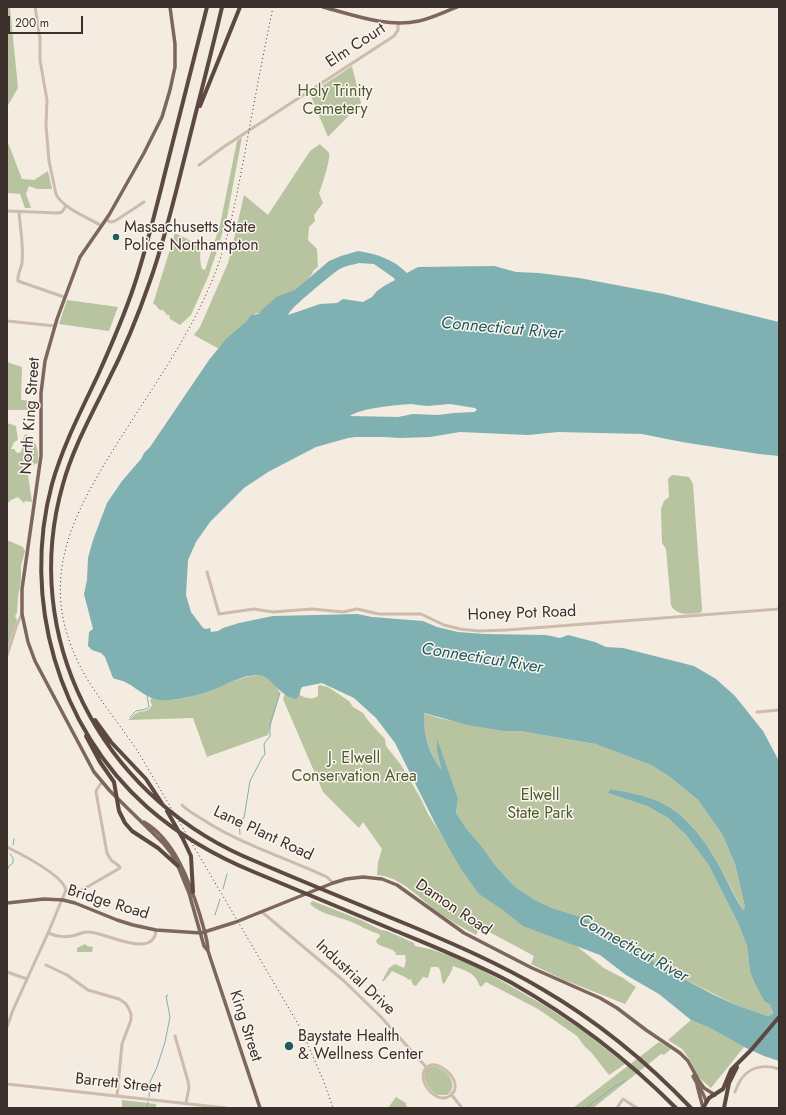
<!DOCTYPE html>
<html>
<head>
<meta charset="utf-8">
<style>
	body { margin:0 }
	#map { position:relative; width:786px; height:1115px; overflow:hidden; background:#f4ebe1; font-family:Jost,sans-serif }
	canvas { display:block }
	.frame { position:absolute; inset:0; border:8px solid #3b302b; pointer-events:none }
	.scale { position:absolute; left:8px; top:16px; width:75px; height:18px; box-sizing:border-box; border:2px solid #3b302b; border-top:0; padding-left:5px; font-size:12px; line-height:14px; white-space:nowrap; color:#3b302b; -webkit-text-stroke:3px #fbf5ee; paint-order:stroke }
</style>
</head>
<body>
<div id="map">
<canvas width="786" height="1115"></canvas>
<div class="frame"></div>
<div class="scale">200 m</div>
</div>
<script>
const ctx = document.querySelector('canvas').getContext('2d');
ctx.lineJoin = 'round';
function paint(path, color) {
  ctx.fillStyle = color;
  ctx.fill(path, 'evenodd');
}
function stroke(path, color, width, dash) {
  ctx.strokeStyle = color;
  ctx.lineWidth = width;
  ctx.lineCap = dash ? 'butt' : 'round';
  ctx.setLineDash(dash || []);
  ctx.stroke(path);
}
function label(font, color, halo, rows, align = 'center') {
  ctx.font = font + ' Jost,sans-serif';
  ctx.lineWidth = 3;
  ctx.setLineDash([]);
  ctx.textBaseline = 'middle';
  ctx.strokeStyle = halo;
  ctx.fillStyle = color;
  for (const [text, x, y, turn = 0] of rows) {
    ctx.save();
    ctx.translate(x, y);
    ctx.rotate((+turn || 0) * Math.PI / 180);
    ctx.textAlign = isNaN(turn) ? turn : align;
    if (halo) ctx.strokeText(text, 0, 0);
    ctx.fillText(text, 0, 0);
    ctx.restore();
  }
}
const green = new Path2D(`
	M7 7H10L18 88 7 107Z
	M352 66 361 103 328 137 310 94Z
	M242 137 227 217 216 254 208 277 191 315 180 325 170 319 169 315H167L163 310H160L157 307 156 305 153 304 175 233 195 243 202 245C199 253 200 262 202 269L205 270 220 225 237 141Z
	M7 140 22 179 34 180 48 171 52 189H37L29 186 26 194 31 208H25L20 194 7 193Z
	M320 144C322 147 327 150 329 153 331 157 322 187 319 193L323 203 314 215 315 221 309 227 308 240 317 249 318 267 313 271 312 274 299 290 269 310 254 314 246 326 221 350 194 335 200 327 228 263 231 252 244 195 268 215 310 151Z
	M67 300 118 307 109 331 59 324Z
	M7 362 22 367 21 400 35 401 38 410H7Z
	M7 423 16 426 18 440 14 442 11 449H14L17 453 21 452 24 442 23 440 25 434C37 439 39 450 38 463L33 465 26 462 21 463 24 469V472L28 475 32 502 25 501 24 503 18 497 11 500 7 504Z
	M672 475 689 477 693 484 702 608V611L700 613C689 614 676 616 671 605L666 549 662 543 661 509 664 501 669 497 668 479Z
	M7 540 23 547 25 551 21 566V580L18 597 17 613 15 616 17 620 7 649Z
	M260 675C268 677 276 685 280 693L268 735 207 757 193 718 128 720C131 718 134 714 137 713 143 710 148 713 152 705L150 701 152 697C187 709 225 677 260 675Z
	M320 685 328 687 349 701 353 707 363 713 370 723 385 739 386 746 401 765 420 797 428 814 449 847 495 903 505 911 515 917 574 944 604 968 623 978 636 987 625 1004 562 979 531 964 534 956 480 927 476 935C463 928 451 921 439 913 420 899 402 877 377 875L378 862 382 849 363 822 359 828 323 792 283 699 287 688C295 693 310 703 318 696V686Z
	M423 713 439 718 503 731H520L595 744 651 765 670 777 698 800 722 834 735 864 745 907 743 910C721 871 702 820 658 801 644 795 627 792 611 789L609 793 647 806 668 818 686 835 708 864 738 923 747 946 750 972 755 984 764 1001 770 1005 773 1012V1014L768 1016 762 1014 736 1005 682 978 667 972 581 917 552 908 535 900 514 886 495 865 483 848 466 828 456 813 458 798 437 741V752L443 771C429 755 424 734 423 713Z
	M313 901 363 921 381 930 387 931 414 943 415 946 430 949 453 957 478 968 500 980 547 1007 583 1031 625 1064 609 1075 591 1052 585 1047 577 1036 538 1009 486 982 481 987 479 985C476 973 464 970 453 966L452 970 444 984C440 981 443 973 438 967H431L428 978 423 977 416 986 413 985 411 979 408 980 407 978 392 971 384 981H382L389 968 395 964 404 968 406 961 405 955H395L396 953C391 947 381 948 376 942L377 939 380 937 379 934C368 931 360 925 349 921 336 916 321 914 311 905L310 903Z
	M85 944 87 946 93 947 92 952H77V948Z
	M691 1020 710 1028 744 1047 711 1088 698 1077 690 1060 682 1049 668 1040Z
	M659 1042 671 1049 664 1055 661 1054 593 1108H573Z
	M434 1066C446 1069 461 1085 447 1095H437C429 1090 423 1080 425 1071L429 1067Z
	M396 1097 406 1103 407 1108H388Z
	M122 1100 156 1104V1108H122Z`);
const water = new Path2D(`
	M358 251C377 254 393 259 407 273L418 267 494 266 516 272 539 273 579 278 664 294 779 322V456L759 454 682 442 642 434 558 432 528 435 460 432 430 437 401 438 383 437H355L348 438 316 447 268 472 244 488 210 522 196 542 188 560 186 595 191 612 203 628 206 629 210 628 211 632 218 631 223 628 239 623 273 616 357 614 372 617 423 621 437 627 458 632 485 634 546 635 560 638 568 635 595 642 606 647 623 648 694 666 716 679 735 696 763 731 779 761V1061L764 1056 744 1047 710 1028 691 1020 659 994 626 975 600 955 523 926 503 910 479 894 461 869 437 827 395 743 376 718 354 698 322 683 302 687C299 691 302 694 296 699 278 696 271 675 258 675 242 675 228 684 212 690 200 695 171 702 159 700 146 698 138 689 127 683 122 680 118 680 113 678L105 657 101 653 92 650 88 646 89 632 93 629 84 594 87 580 88 558 93 540 107 503 122 481 141 459 144 453 150 447 209 360 226 339 247 321 251 315 258 314 276 297 295 290 329 261 341 256ZM359 263 374 264 394 278 395 280 384 286 377 291 372 297 363 302 343 299 337 303 320 304 288 315C290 308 330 276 338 270 344 266 352 265 359 263ZM411 404 427 406 450 404 475 408 477 410 474 412 454 413 438 415 413 414 398 417 350 416C361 408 396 405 411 404ZM424 713 468 725 503 731H520L595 744 651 765 670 777 698 800 722 834 735 864 745 907 743 910C733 895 726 877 717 862 703 837 685 813 658 801 644 795 627 792 611 789L608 793 647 806 668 818 686 835 708 864 738 923 747 946 750 972 755 984 764 1001 770 1005 773 1012V1014L768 1016 762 1014 736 1005 714 995 682 978 667 972 656 964 643 953 581 917 552 908 535 900 514 886 495 865 483 848 466 828 456 813 458 798 437 739V752L442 770C429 755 423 733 424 713Z`);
const stream = new Path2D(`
	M130 717 136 711 146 709 149 707 147 696
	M240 834 239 821 244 818 250 781 262 758 265 754 264 744 270 736V725L280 693
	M13 845 14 839
	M7 871 9 866 13 863V858L10 854
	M223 889 227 874
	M215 915 220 899
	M149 1097 150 1082 157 1067 165 1042 170 1017 166 996 168 995
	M147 1108 148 1102
	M586 1108 614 1087 625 1081`);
const minor = new Path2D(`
	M35 7 40 38V60L47 100 46 125 49 161 56 194C62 208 89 218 102 226
	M199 165 225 146 394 36 398 30V23
	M7 211 58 213 62 212 66 206
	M19 212C20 228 24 246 22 263 21 269 17 275 18 281L64 297
	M106 220 111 222 115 221 144 202
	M7 321 55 326
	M207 572 219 614 254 609 273 612 312 609 343 612 357 609 379 614H421L444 625 460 629 479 631 507 630 779 609
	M7 655 17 624 22 614
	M757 712 779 710
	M182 805C188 811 197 816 205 821 243 845 286 858 327 877L333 883
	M7 847C21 854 63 875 66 890L48 933 13 1010 7 1027
	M66 892 82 890 120 868 119 866 111 860 107 853 96 792 97 789 102 782
	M262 912 344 981 381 1017 426 1067
	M48 933C58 937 65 938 76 935 79 934 83 932 88 932 103 931 154 961 156 930
	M46 965 67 975 88 990 119 999 125 1003 128 1007 131 1014V1020L122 1044 117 1096
	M7 972 27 979
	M175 1036 188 1081 189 1088 186 1103
	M431 1065C443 1063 463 1082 452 1094 436 1110 410 1073 431 1065Z
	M7 1084 226 1108
	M735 1092C742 1071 757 1062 779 1069
	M451 1094 462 1108
	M617 1108 623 1099 637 1108`);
const major = new Path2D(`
	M170 7 175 44V67L170 90 162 117 144 153 109 215 80 257 57 319 45 361 41 393V456L22 589V614L28 642 35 661 94 772 110 791 163 843 171 853 178 866 189 893 204 946 208 951
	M323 7C354 15 387 28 419 21 432 18 444 12 457 7
	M144 822C175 840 190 883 200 915 203 927 208 939 208 951L260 1108
	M7 903 44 899 63 900 75 903 117 920 133 925 156 930 201 933 236 922 333 883 346 879 363 877 382 879 397 885 464 933 532 968 600 998 617 1008 646 1030 680 1053 688 1061 699 1081 704 1088 715 1095
	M693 1076C697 1085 703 1091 706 1101
	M697 1085 703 1108`);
const highway = new Path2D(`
	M207 7C194 57 182 107 169 157 158 200 148 244 134 286 124 316 111 346 98 375 81 411 63 445 52 484 21 599 58 728 147 807 179 835 215 856 254 872 299 891 345 910 391 929 432 946 473 962 512 983 572 1017 627 1059 676 1108
	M222 7C211 55 198 103 186 152 175 195 165 239 150 281 138 316 124 350 107 383 91 416 73 448 63 484 19 637 101 792 243 856 299 880 355 903 411 926 456 945 500 964 542 989 597 1021 647 1062 691 1108
	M200 106 240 7
	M95 720 111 742 146 779 163 805
	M86 736 100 762 114 782 119 811 125 823 132 831 158 848 178 866
	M167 811 183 839 191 856 193 892
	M703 1108 709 1098 723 1089 731 1070 752 1049 779 1017
	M724 1108 729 1083 737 1067`);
const rail = new Path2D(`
	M273 7C263 55 254 103 245 152 236 199 228 246 208 290 186 340 154 386 125 431 82 500 39 565 72 648 87 688 118 720 140 755L301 1029 324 1082 333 1108`);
const markers = [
	[116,237,4,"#1f5a5e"],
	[289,1046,5,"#1f5a5e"]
];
const streetNames = [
	["Elm Court",356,46,-33],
	["North King Street",31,416,-86],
	["Honey Pot Road",522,614,-2],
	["Lane Plant Road",263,834,25],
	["Bridge Road",108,903,17],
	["Damon Road",453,908,34],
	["Industrial Drive",355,978,43],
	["King Street",245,1026,72],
	["Barrett Street",118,1084,6]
];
const parkNames = [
	["Holy Trinity",335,92],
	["Cemetery",335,110],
	["J. Elwell",354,759],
	["Conservation Area",354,777],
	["Elwell",540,796],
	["State Park",540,814]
];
const poiNames = [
	["Massachusetts State",124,228],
	["Police Northampton",124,246],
	["Baystate Health",298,1037],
	["& Wellness Center",298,1055]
];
const waterNames = [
	["Connecticut River",502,329,5],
	["Connecticut River",482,659,9],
	["Connecticut River",633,949,29]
];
paint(green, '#b8c4a0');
paint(water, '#7fb0b2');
stroke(stream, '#7fb0b2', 1);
stroke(minor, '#cdbbac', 3);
stroke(major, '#7d675c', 3.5);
stroke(highway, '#5c4a42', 4);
stroke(rail, '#3b302b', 1, [1, 3]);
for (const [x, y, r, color] of markers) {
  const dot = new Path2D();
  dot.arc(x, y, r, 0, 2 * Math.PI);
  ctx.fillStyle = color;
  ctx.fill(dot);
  stroke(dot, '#fbf5ee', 1.5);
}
label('16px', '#3b302b', '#fbf5ee', streetNames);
label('16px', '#4a5a2e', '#fbf5ee', parkNames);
label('16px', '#3b302b', '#fbf5ee', poiNames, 'left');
label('italic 17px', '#1f5a5e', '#fbf5ee', waterNames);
</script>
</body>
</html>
